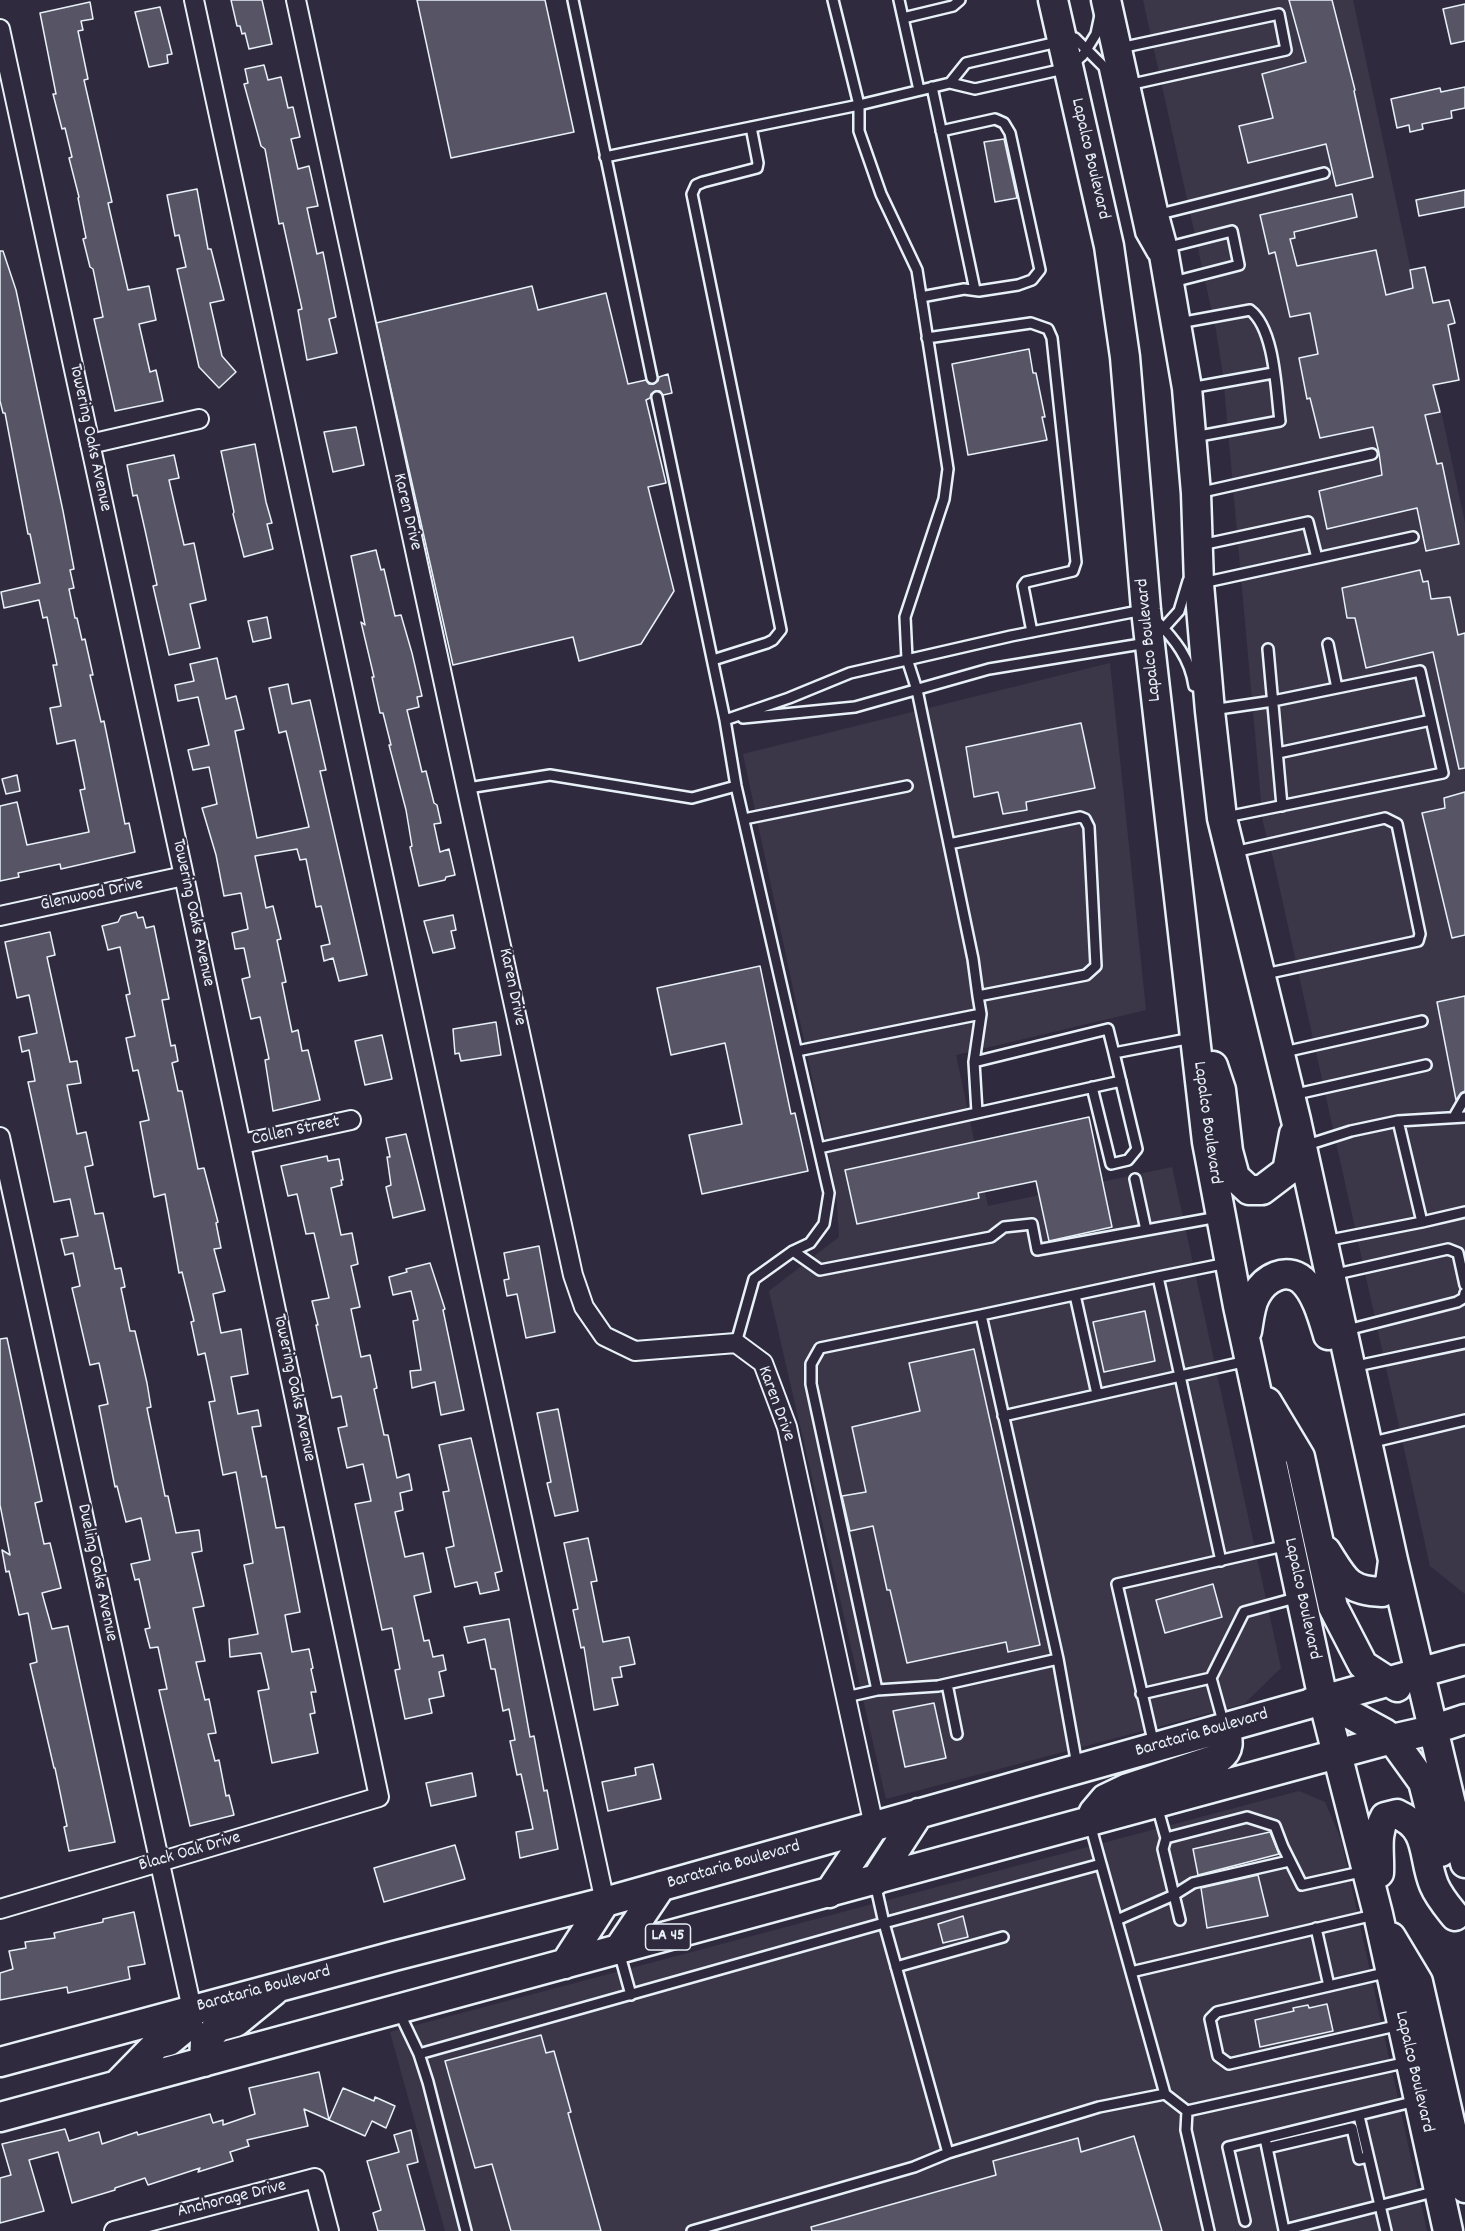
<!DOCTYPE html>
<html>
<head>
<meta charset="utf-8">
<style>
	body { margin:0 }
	canvas { display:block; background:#2f2a3d }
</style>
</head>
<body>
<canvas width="1465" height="2231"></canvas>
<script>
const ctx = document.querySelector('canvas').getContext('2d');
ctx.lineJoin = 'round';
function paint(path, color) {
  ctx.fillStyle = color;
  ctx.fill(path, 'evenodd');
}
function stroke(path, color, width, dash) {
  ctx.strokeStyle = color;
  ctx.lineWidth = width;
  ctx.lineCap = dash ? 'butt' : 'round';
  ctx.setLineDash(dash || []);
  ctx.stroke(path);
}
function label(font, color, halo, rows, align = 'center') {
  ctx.font = font + ' Dekko,sans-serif';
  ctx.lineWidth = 4.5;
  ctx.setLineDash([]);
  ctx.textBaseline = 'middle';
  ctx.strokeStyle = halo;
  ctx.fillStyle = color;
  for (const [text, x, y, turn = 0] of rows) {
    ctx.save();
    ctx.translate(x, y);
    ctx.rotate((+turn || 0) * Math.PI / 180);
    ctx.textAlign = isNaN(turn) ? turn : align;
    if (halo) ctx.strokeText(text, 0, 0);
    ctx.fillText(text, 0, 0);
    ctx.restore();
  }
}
const built = new Path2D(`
	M1143 0H1353L1465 523V1594L1430 1566 1273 858 1263 823 1223 375 1216 330Z
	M1110 663 1146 1010 956 1055 988 1206 1172 1167 1281 1668 1244 1704 886 1799 769 1291 839 1237 836 1190 743 754Z
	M1299 1791 1325 1802 1341 1839 1427 2231H445L390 2032Z`);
const building = new Path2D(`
	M231 0H262L272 44 249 49 245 33 242 34 240 26H237Z
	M417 0H545L574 132 451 158Z
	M1289 0H1332L1355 90 1354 91 1373 177 1336 186 1326 144 1248 163 1239 126 1273 118 1262 74 1306 62Z
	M90 2 93 19 81 21 83 30 78 31 88 79 84 80 112 202 108 203 128 290 149 286 156 320 139 324 150 372 156 370 163 401 115 411 94 319 103 317 93 269 90 267 83 239 86 238 78 198 79 197 69 158 72 157 65 128 62 129 53 94H56L40 13Z
	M1465 4V41L1451 44 1443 9Z
	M160 7 172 54 167 55 168 63 149 67 135 12Z
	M264 65 268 80 281 77 288 108 293 107 300 137 291 139 298 169 309 166 318 206 307 208 317 254 323 252 336 317 329 319 337 353 307 360 298 310 302 309 283 223 279 224 265 149 261 146 244 84 248 83 245 69Z
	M1465 87V108L1451 111 1452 118 1422 124 1423 129 1410 132 1409 125 1397 128 1391 99 1440 88 1441 92Z
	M1004 139 1017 198 995 202 984 142Z
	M197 189 208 249H211L224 300 210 303 222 356 236 372 219 388 199 367 177 269 186 267 179 235 175 236 167 195Z
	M1465 190V207L1419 216 1416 200Z
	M1352 194 1357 217 1294 232 1295 238 1290 239 1297 266 1376 250 1386 295 1413 288 1410 270 1425 267 1433 303 1449 300 1455 323 1448 325 1459 380 1433 385 1440 412 1425 415 1437 464 1442 463 1459 544 1426 551 1417 508 1327 529 1319 491 1382 475 1379 453 1373 427 1320 438 1310 398 1307 399 1299 358 1318 354 1310 313 1290 317 1275 252 1269 254 1260 215Z
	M0 251H3L16 290 63 511 74 569 70 570 74 588 69 589 75 618H77L82 640 85 639 93 675H90L101 722 104 721 125 824 129 823 135 852 61 869 60 864 18 873 19 877 0 881V806L17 802 27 845 89 832 80 790 85 789 75 740 57 744 50 708 61 706 53 665H57L47 617 43 618 39 600 4 608 1 592 40 583 30 534H28L5 413H3L0 401Z
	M532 286 538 310 606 293 628 384 646 380 649 384H654L658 381 659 377 668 374 672 393 663 395 660 391H655L651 394 650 398 646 400 666 483 648 487 674 591 641 644 579 661 573 637 453 665 376 323Z
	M1029 349 1033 373H1036L1045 417H1042L1047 440 968 455 952 364Z
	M356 427 364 465 333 472 324 432Z
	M255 444 266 502 272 523 267 524 273 549 244 557 233 514 234 512 221 451Z
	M174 455 179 478 169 480 174 502 184 545 194 543 206 600 190 604 200 648 169 655 153 586 157 585 145 530 137 495 133 496 127 465Z
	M376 550 381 570 384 569 395 616 401 615 412 653 422 696 417 697 419 707 407 710 422 772 426 771 434 803 437 805 441 823 434 824 440 852 449 849 455 875 446 877 445 880 419 886 410 847 412 846 406 810 389 745H391L383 713H380L372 677H374L361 622 365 625 351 556Z
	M1420 570 1423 582 1428 581 1431 599 1450 597 1458 635 1465 633V768L1459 769 1433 652 1366 668 1355 618H1347L1342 588Z
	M267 617 271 638 253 642 248 621Z
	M217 658 226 699 236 696 244 729 235 731 257 838 309 827 286 731 279 733 269 688 288 684 292 704 310 700 326 770 320 771 367 975 339 981 333 958 324 961 321 946 330 944 321 906 316 907 306 859 300 860 297 849 255 856 266 908 273 906 281 939 277 940 286 982 282 983 292 1032 298 1030 302 1051 308 1050 320 1100 273 1111 265 1060 269 1059 260 1017 251 1019 242 979 250 977 244 948 235 949 232 933 248 929 241 893 224 896 216 855 202 808 217 804 209 767 193 770 188 750 209 745 198 697 178 701 175 685 194 681 190 664Z
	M1081 723 1095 788 1026 802 1027 810 1003 814 998 792 974 797 966 747Z
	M17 775 20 791 6 794 2 779Z
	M1465 792V935L1452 938 1422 813 1445 808 1444 798Z
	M136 912 138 918 143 917 146 928 154 926 169 999 162 1000 171 1046 175 1045 178 1061 172 1063 178 1091H182L198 1169 204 1168 218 1222 216 1223 221 1248 214 1249 225 1291 213 1294 221 1333 241 1329 248 1374 231 1377 238 1414 258 1410 261 1426 252 1427 262 1477 266 1476 276 1528 284 1527 300 1612 285 1615 292 1652 309 1649 313 1668 311 1669 316 1692H311L315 1713 310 1714 318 1753 272 1763 258 1691 269 1689 261 1653 230 1657 229 1639 258 1634 244 1565 253 1563 236 1472 223 1475 209 1402 215 1401 205 1353 198 1355 191 1322 194 1321 182 1272 179 1273 165 1194 154 1197 140 1122 149 1120 138 1070 133 1071 126 1038 135 1036 126 995 130 994 120 947 108 950 102 926 118 922 121 916Z
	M453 915 456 930 451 931 455 948 433 953 424 921Z
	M50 932 55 955 47 957 70 1062 77 1061 81 1083 67 1085 77 1134 86 1132 93 1165 85 1167 95 1214 103 1213 115 1269 121 1268 125 1287 121 1288 130 1331H135L147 1383 151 1407 147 1408 165 1496H168L176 1533 199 1530 202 1551 192 1553 204 1606 193 1608 205 1661 196 1662 205 1700 209 1699 216 1733 208 1734 215 1761 219 1760 226 1796 229 1795 234 1815 190 1826 159 1690 167 1689 158 1647 150 1648 145 1629 150 1628 139 1579 135 1580 131 1564 150 1560 141 1518 126 1522 117 1486 115 1487 99 1406 108 1404 99 1363 90 1365 72 1288 80 1286 73 1253 65 1255 61 1239 78 1236 70 1199 54 1202 28 1082 35 1081 29 1050 22 1052 19 1037 37 1033 29 995 17 998 5 942Z
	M760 966 791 1114 795 1113 808 1171 702 1194 689 1135 742 1124 725 1043 671 1055 657 988Z
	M1465 996V1091L1461 1093 1456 1100 1437 1002Z
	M496 1022 501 1055 461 1061 459 1053 455 1054 453 1029Z
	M382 1035 392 1079 365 1085 355 1041Z
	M1089 1117 1112 1227 1049 1241 1036 1181 978 1193 979 1198 857 1224 845 1170Z
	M406 1134 425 1210 393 1218 386 1187 391 1185 387 1157H390L386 1138Z
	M327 1156 328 1161 339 1159 343 1180H341L342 1185 331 1188 341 1235 352 1233 358 1264 351 1266 360 1307 351 1309 361 1357 370 1355 377 1388 374 1389 384 1435H388L397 1478 409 1474 412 1490 400 1493 403 1510 395 1512 405 1557 423 1553 431 1592 414 1596 424 1641 429 1640 433 1657 443 1655 446 1670 439 1672 444 1696 429 1699 432 1713 405 1719 395 1670 400 1669 392 1628 382 1630 355 1504 371 1501 363 1464 347 1468 338 1428 347 1426 341 1396 332 1398 316 1325H318L312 1301 329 1298 314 1233 306 1234 297 1194 288 1196 281 1166Z
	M539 1246 555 1332 526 1338 517 1294 507 1296 504 1280 509 1279 504 1253Z
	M430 1263 445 1309 443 1310 464 1410 441 1415 435 1382 412 1388 410 1371 421 1370 413 1321 418 1320 411 1291 393 1295 389 1277 407 1272 406 1269Z
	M1145 1311 1155 1361 1104 1372 1093 1322Z
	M7 1338 42 1501 35 1503 44 1544 50 1543 61 1588 42 1593 52 1629 68 1626 115 1842 69 1851 64 1827 67 1826 55 1768H54L30 1664 37 1662 28 1613 19 1615 9 1571 6 1572 2 1550 10 1555 0 1505V1339Z
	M974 1349 1040 1645 1008 1652 1006 1642 907 1663 890 1590H887L873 1526 850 1531 842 1496 866 1492 852 1427 920 1411 909 1363Z
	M558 1409 578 1511 555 1516 547 1483 551 1482 537 1413Z
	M471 1438 502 1571 495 1573 499 1590 480 1594 477 1582 455 1587 446 1548 454 1546 443 1492 449 1491 439 1445Z
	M588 1538 597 1581 591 1582 603 1642 629 1637 635 1664 620 1667 622 1677 612 1678 618 1705 594 1710 584 1647 581 1648 573 1610 578 1609 564 1543Z
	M1213 1584 1222 1617 1165 1633 1156 1600Z
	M509 1619 530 1737 534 1736 544 1791 547 1790 558 1849 520 1858 516 1832 533 1829 521 1774 517 1775 510 1741 515 1740 509 1709 503 1711 495 1669H491L485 1639 468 1643 464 1627Z
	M934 1703 946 1758 905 1767 893 1711Z
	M653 1764 661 1799 608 1811 602 1782 636 1775 635 1768Z
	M472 1773 476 1796 431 1806 426 1783Z
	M1270 1832 1279 1854 1198 1875 1193 1849Z
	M455 1845 465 1879 384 1902 374 1868Z
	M1258 1875 1268 1916 1207 1928 1201 1888Z
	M134 1912 145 1964 128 1967 130 1979 68 1993 67 1987 0 2000V1973L13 1969 9 1951 26 1948 25 1942 55 1938 54 1933 103 1922V1919Z
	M963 1916 968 1937 943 1943 938 1924Z
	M1327 2004 1333 2031 1260 2047 1255 2020 1294 2011 1293 2008 1308 2005 1309 2008Z
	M541 2035 546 2053 554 2051 571 2112 568 2113 601 2231H511L492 2164 475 2168 445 2061Z
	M319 2072 329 2120 343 2088 374 2101 375 2097 395 2106 386 2128 372 2121 365 2136 304 2109 308 2126 247 2140 249 2146 230 2152 233 2161 198 2172 200 2168 148 2185 145 2178 115 2188V2190L72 2203 58 2152 29 2160 44 2211 0 2223V2178L11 2175 2 2144 65 2129 69 2141 99 2132 102 2144 137 2132 138 2135 210 2114 213 2123 223 2120V2125L255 2114 249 2088Z
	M411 2130 418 2162 407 2165 425 2231H378L373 2213 381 2210 367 2161 399 2152 394 2135Z
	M1134 2136 1162 2231H812L811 2227 996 2175 993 2161 1078 2138 1081 2152Z`);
const service = new Path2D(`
	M573 0 652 378
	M833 0 859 105V131L881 194 917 270 948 469 944 499 905 617 907 659 917 690 973 959 978 996 981 1014 974 1062 977 1112
	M899 0 919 90
	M903 18 953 6 960 0
	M1120 48 1279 14 1286 50 1128 85
	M950 83 966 63 1075 38 1104 67 1141 234 1153 255
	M932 87 975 290
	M605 157 859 105 950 83 975 89 1068 68 1083 55 1096 34 1100 15
	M1156 215 1324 173
	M1165 248 1232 231 1239 265 1173 282
	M921 297 964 289 979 291 1018 285 1032 280 1040 270 1010 133 1004 123 995 119 941 131
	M1179 323 1250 310C1275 329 1276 391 1280 421L1194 437
	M927 338 1031 323 1048 329 1052 338 1076 562 1073 571 1026 582 1023 586 1032 632
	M1190 388 1273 373
	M657 397 725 720 736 786 829 1193 824 1224 810 1243 793 1251 754 1279 736 1343
	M1198 493 1372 454
	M1201 545 1308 522 1317 558 1202 583
	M1317 558 1413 537
	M1155 619C1175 640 1190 658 1194 686
	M1161 631 1179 611 1188 581
	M1328 644 1337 688
	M1268 649 1282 806
	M713 660 767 643 773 640 781 630 692 194 696 185 703 182 757 168 758 163 751 127
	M1212 710 1273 701 1420 671 1443 773 1226 817
	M743 718 855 707 989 669 1147 643
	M725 720 789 698 850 673 1011 636 1143 610
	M1278 753 1431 720
	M468 788 550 775 692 798 736 786
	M744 819 907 786
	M949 844 1080 817 1085 819 1089 827 1096 966 1086 975 978 996
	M1234 852 1385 818 1397 824 1420 934 1418 941 1265 974
	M797 1051 981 1014
	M1284 1052 1422 1021
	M974 1062 1108 1029 1114 1053 1192 1038
	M1092 1087 1111 1164 1128 1160 1137 1149 1114 1053
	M1292 1095 1426 1065
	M1454 1117 1465 1098
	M1398 1121 1465 1117
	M1304 1146 1351 1131 1398 1121 1422 1222 1325 1241
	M819 1148 1121 1081
	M1135 1179 1146 1230
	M1422 1222 1465 1212
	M793 1251 820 1270 991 1237 1004 1227 1032 1224 1037 1250 1218 1217
	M1332 1275 1448 1249 1458 1253 1465 1285
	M1158 1277 1227 1263
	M1075 1295 1097 1394
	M981 1315 1158 1277 1221 1561
	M1347 1330 1457 1302 1464 1298 1465 1293
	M1352 1367 1465 1343
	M1003 1416 1247 1361
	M1369 1443 1465 1420
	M1211 1678 1224 1725
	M947 1684 957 1734
	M877 1690 811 1384V1364L820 1348 981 1315 1058 1659
	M1141 1694 1211 1678 1244 1612 1299 1597
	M846 1697 877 1690 938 1686 1058 1659 1077 1765
	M1154 1745 1117 1584 1288 1545
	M1157 1806 1166 1838
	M1090 1824 1101 1864
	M1117 1920 1174 1895 1193 1883 1289 1861
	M1180 1920 1163 1849 1166 1838 1247 1817 1275 1826 1283 1847 1302 1885 1365 1871
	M1316 1928 1329 1986
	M619 1952 631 1995
	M896 1967 1003 1937
	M1131 1972 1374 1915
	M1389 1972 1217 2012 1210 2019 1218 2056 1229 2064 1400 2025
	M399 2012 419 2054 884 1923 1101 1864 1165 2094 1099 2107 948 2153
	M419 2054 428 2082 466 2231
	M1165 2094 1187 2111 1408 2062
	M1187 2111 1186 2130 1209 2231
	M1359 2116 1386 2231
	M1265 2138 1284 2230 1437 2191
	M1267 2148 1352 2128 1359 2159 1368 2157
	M1245 2221 1228 2147 1416 2101
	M692 2231 914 2167 948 2153 884 1923 875 1883`);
const minor = new Path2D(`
	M194 0 605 1902
	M296 0C385 425 481 850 573 1275L584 1307 604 1336 635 1351 736 1343 763 1363 787 1427 874 1826
	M0 29 184 876 379 1797 0 1909
	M90 444 199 419
	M0 916 184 876
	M0 1137 192 2009
	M242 1144 351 1120
	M114 2231 315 2178 329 2231`);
const primary = new Path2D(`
	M1053 0 1109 246 1125 357 1146 610 1207 1142 1238 1306 1323 1699 1378 1914 1448 2231
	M1106 0 1154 216 1163 249 1187 388 1196 493 1199 584 1210 711 1222 818 1296 1120 1393 1560 1465 1863
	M1213 1066 1221 1090 1228 1151 1235 1177 1249 1190H1262L1287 1171 1294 1134
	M1247 1331C1249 1320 1250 1305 1256 1295 1265 1278 1286 1267 1302 1280 1316 1292 1323 1318 1328 1335
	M1267 1402 1300 1457 1333 1607 1363 1665 1397 1687
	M1326 1551C1344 1579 1347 1591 1382 1592L1390 1583 1393 1561
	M1312 1702 1342 1710 1384 1733 1392 1739 1423 1782 1441 1852
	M1089 1822 1094 1812 1105 1799 1128 1788 1219 1758C1231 1749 1228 1740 1225 1727
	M1379 1873C1380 1854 1375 1835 1385 1817L1397 1814C1431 1829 1422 1856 1434 1885 1439 1897 1447 1906 1455 1916
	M875 1881 919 1813
	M829 1893 874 1826
	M1391 1937 1418 1982 1465 2188
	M618 1950 661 1886
	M565 1964 605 1902
	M0 2062 394 1956 605 1902 1465 1660
	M204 2062 205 2041 218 2027 236 2022 274 1991
	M117 2085 157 2044 169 2041 186 2027 192 2009
	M0 2117 1392 1739 1432 1730 1465 1719`);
const shields = [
	[668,1937,45]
];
const shieldNames = [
	["LA 45",668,1937]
];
const streetNames = [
	["Lapalco Boulevard",1089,159,77],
	["Towering Oaks Avenue",89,438,78],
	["Karen Drive",406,512,77],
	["Lapalco Boulevard",1150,640,-96],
	["Glenwood Drive",92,896,-12],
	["Towering Oaks Avenue",192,913,78],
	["Karen Drive",511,987,78],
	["Lapalco Boulevard",1206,1123,82],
	["Collen Street",296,1132,-12],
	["Towering Oaks Avenue",293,1388,78],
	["Karen Drive",775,1404,70],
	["Dueling Oaks Avenue",96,1573,78],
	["Lapalco Boulevard",1301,1599,78],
	["Barataria Boulevard",1202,1734,-16],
	["Black Oak Drive",190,1853,-16],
	["Barataria Boulevard",734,1866,-16],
	["Barataria Boulevard",264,1990,-15],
	["Lapalco Boulevard",1413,2072,77],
	["Anchorage Drive",232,2200,-14]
];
paint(built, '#3b3749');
paint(building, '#575565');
stroke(building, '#e8f1f8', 1.5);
stroke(service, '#e8f1f8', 14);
stroke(minor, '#e8f1f8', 22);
stroke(primary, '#e8f1f8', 33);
stroke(service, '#2f2a3d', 9);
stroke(minor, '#2f2a3d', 18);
stroke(primary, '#2f2a3d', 28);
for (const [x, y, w] of shields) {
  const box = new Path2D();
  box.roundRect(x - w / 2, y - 13, w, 26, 4.5);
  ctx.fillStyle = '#2f2a3d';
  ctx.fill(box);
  stroke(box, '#e8f1f8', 1.5);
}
label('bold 16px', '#e8f1f8', null, shieldNames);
label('18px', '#e8f1f8', '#2f2a3d', streetNames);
</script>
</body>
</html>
